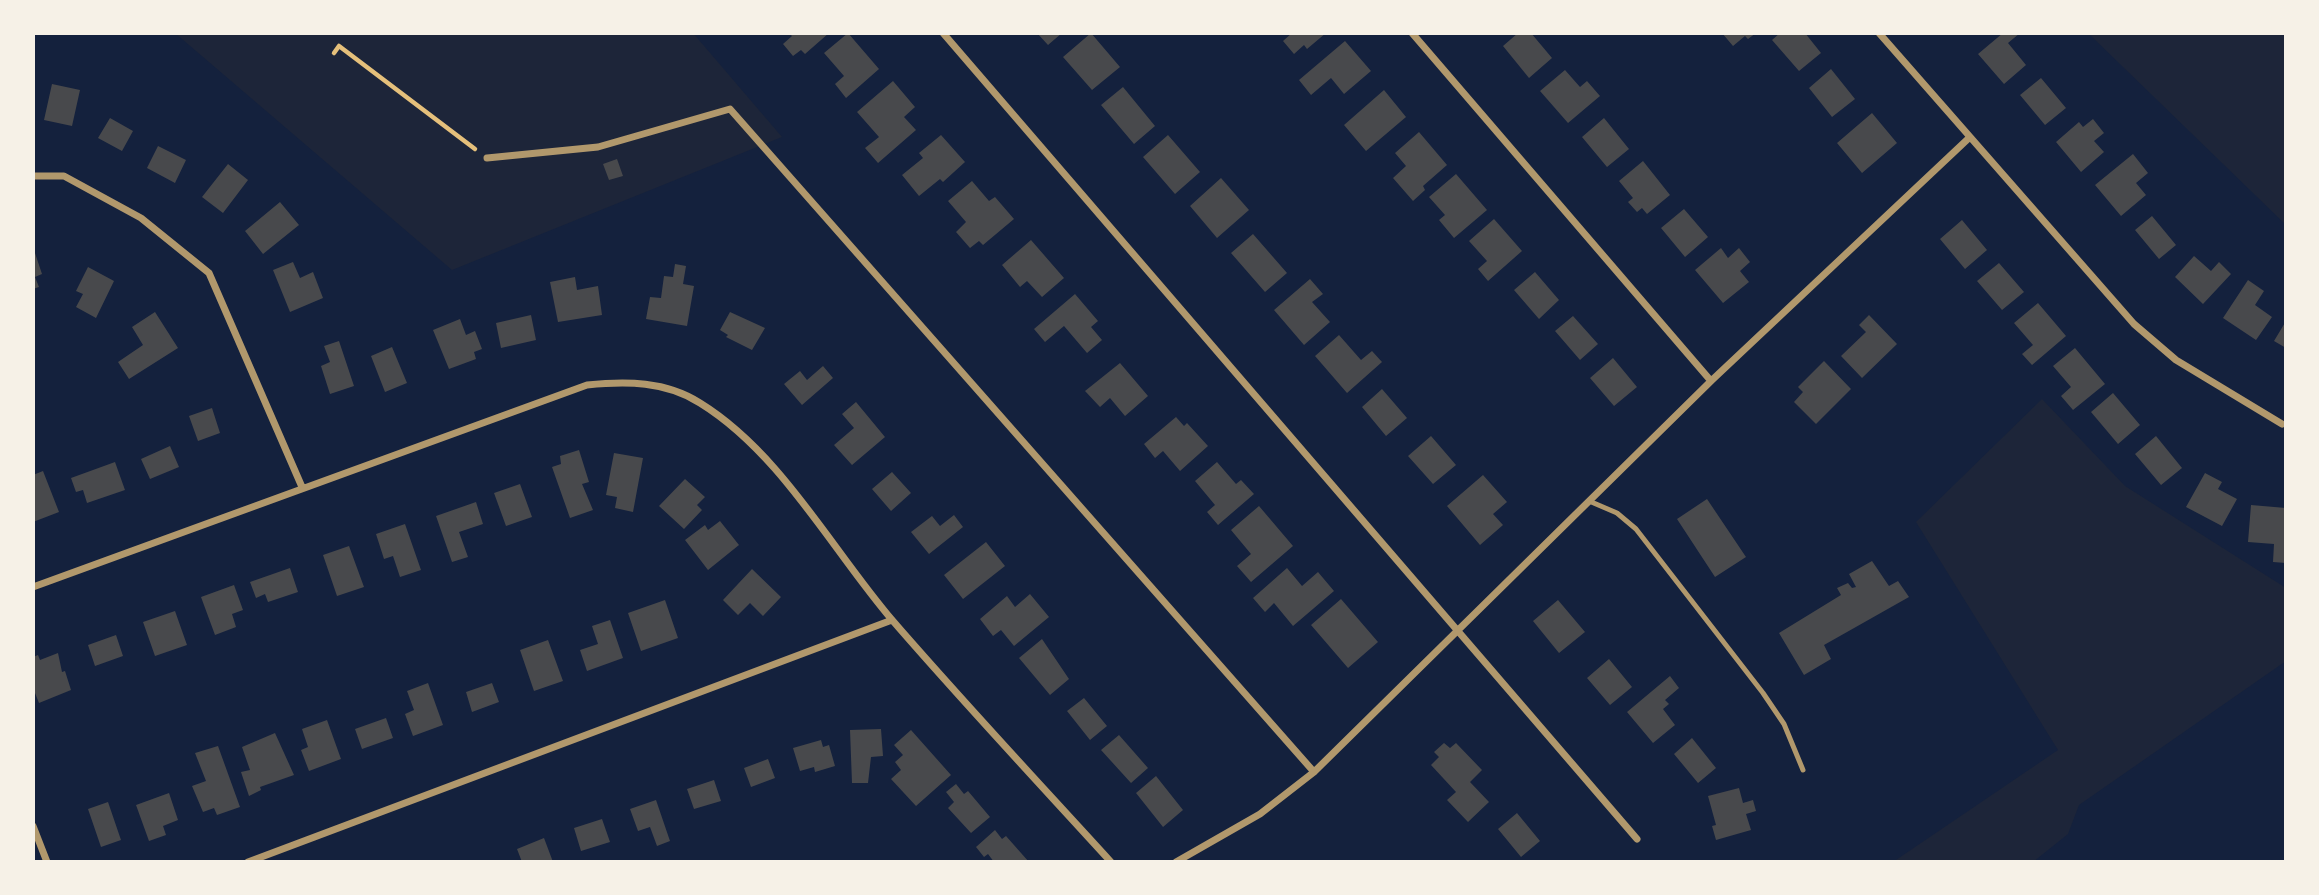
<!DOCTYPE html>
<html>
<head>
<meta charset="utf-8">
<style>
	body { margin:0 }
	#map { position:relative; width:2319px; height:895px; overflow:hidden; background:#14213d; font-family:Helvetica,sans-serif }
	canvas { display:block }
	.frame { position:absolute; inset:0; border:35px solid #f6f1e7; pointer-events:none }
</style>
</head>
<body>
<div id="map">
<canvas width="2319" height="895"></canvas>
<div class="frame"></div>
</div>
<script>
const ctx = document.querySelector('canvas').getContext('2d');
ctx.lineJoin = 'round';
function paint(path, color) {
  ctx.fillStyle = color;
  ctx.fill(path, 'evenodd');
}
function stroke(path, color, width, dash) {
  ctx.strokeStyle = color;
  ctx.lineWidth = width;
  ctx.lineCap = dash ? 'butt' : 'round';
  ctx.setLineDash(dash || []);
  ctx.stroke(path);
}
const green = new Path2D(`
	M175 33H693L782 137 452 270Z
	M2088 33H2286V225Z
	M2042 399 2125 486 2286 588V661L2079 805 2068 834 2033 862H1893L2058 750 1916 522Z`);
const building = new Path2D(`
	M789 33H829L805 54 801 50 793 56 783 44 792 36Z
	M848 33 879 69 846 98 835 84 844 76 824 53Z
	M1037 33H1062L1048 45Z
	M1091 33 1120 67 1092 90 1063 57Z
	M1292 33H1326L1307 49 1304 45 1294 54 1283 41Z
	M1518 33H1531L1552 58 1529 78 1503 46Z
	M1722 33H1756L1748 39 1745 36 1733 46Z
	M1780 33H1805L1821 53 1799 71 1772 40Z
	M2003 33H2020L2008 43 2026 65 2004 84 1978 54Z
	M1345 41 1371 71 1344 94 1331 78 1311 95 1299 80Z
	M1831 69 1855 99 1832 117 1809 88Z
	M1565 70 1580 87 1587 81 1600 96 1568 123 1540 91Z
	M2041 78 2066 108 2045 125 2020 95Z
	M893 81 915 107 904 117 916 130 878 163 865 148 879 137 857 112Z
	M52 84 80 90 72 126 44 120Z
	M1123 87 1155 126 1134 144 1101 105Z
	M1384 90 1406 117 1366 151 1344 125Z
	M1872 113 1897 143 1862 173 1837 143Z
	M110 118 133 131 122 151 98 138Z
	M1604 118 1629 149 1607 167 1582 137Z
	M2093 119 2104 133 2094 141 2104 152 2081 172 2056 142 2079 122 2083 127Z
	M1419 132 1447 165 1423 186 1425 190 1413 201 1393 178 1406 166 1395 153Z
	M941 135 965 162 943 182 940 179 919 196 902 175 923 158 919 153Z
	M1168 135 1200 172 1175 194 1143 157Z
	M158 146 186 160 175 183 147 168Z
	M2133 154 2148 173 2136 183 2146 195 2121 216 2095 185Z
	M617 159 623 176 609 180 603 164Z
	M1643 161 1670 195 1647 214 1642 208 1637 212 1628 202 1633 198 1619 181Z
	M228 164 248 180 223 213 202 197Z
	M1456 174 1487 210 1454 238 1439 220 1445 215 1429 197Z
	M1221 178 1249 210 1217 238 1190 206Z
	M972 181 989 201 995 197 1014 219 983 245 979 241 970 248 956 232 966 222 948 201Z
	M280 202 299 225 263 254 245 231Z
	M1684 209 1708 237 1685 257 1661 228Z
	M2152 216 2176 245 2159 259 2135 230Z
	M1494 219 1522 251 1488 281 1478 269 1487 261 1469 241Z
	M1962 220 1987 250 1965 269 1940 239Z
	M1253 234 1287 273 1265 292 1231 253Z
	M1031 240 1064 278 1042 297 1027 281 1020 287 1002 265Z
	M1721 248 1728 258 1739 248 1750 262 1740 271 1749 282 1723 303 1695 270Z
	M34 250 42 274 35 277 39 287 33 289Z
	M2194 256 2211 271 2219 262 2231 274 2203 304 2175 277Z
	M293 262 300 278 313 272 323 298 290 312 273 270Z
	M1999 263 2024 292 2002 310 1977 281Z
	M675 264 686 266 683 284 694 286 687 326 646 319 650 297 661 298 664 276 673 277Z
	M88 267 114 281 96 318 76 307 83 294 76 291Z
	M1535 272 1559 300 1539 319 1514 290Z
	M575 277 577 290 598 286 602 315 558 322 550 282Z
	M1310 279 1323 294 1312 302 1330 322 1304 345 1274 310Z
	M2248 280 2264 291 2255 305 2272 317 2256 340 2223 318Z
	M1075 294 1098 321 1091 327 1102 340 1087 353 1064 326 1045 342 1034 329Z
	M2038 303 2066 336 2032 365 2022 354 2033 345 2014 323Z
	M155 312 178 348 129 379 118 362 143 345 132 327Z
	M730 312 765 328 752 350 726 337 728 335 720 330Z
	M531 315 536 340 501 348 496 323Z
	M1869 315 1897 344 1862 378 1841 356 1866 332 1859 325Z
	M1573 316 1598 344 1580 360 1555 331Z
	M460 319 466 335 475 331 482 349 474 352 476 359 449 369 433 330Z
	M2286 321V348L2274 341Z
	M1339 335 1361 360 1372 351 1382 362 1347 393 1315 356Z
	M339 341 354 386 330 394 321 366 330 362 324 346Z
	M392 347 407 383 385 392 371 356Z
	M2075 348 2105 384 2073 410 2061 396 2071 387 2053 366Z
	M1613 358 1637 387 1614 406 1590 378Z
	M1824 361 1851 389 1816 424 1794 402 1803 392 1798 387Z
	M1120 363 1148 396 1125 416 1110 398 1100 407 1085 391Z
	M823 366 833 378 802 405 784 384 800 371 807 380Z
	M1382 389 1407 418 1386 436 1362 407Z
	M2113 393 2140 425 2118 444 2091 412Z
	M856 402 885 437 852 465 834 445 854 428 842 414Z
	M212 408 220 433 198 441 189 416Z
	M1176 417 1184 426 1187 423 1208 446 1180 471 1163 451 1155 458 1144 444Z
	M1431 436 1456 465 1433 484 1408 456Z
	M2156 436 2182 468 2161 485 2135 454Z
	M170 446 179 467 150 479 141 459Z
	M579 450 589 482 582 484 593 510 570 518 552 467 561 464 560 456Z
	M614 453 643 458 633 512 615 508 617 497 606 495Z
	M115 462 125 490 87 503 83 490 76 492 71 478Z
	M1217 462 1236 484 1241 480 1254 494 1218 525 1207 512 1215 505 1195 481Z
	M43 471 59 512 33 522V475Z
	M892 472 911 493 891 511 872 489Z
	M2205 473 2222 482 2218 489 2237 499 2222 526 2186 507Z
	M1483 475 1507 502 1493 514 1503 525 1480 545 1447 506Z
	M685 479 705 497 697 505 702 510 684 529 659 506Z
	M520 484 532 517 506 526 494 493Z
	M1707 499 1746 557 1715 577 1677 519Z
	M476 502 483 524 459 532 468 557 452 562 436 516Z
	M2251 505 2286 508V563L2273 562 2274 544 2248 542Z
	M1259 506 1293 546 1251 582 1237 566 1251 554 1231 530Z
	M954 515 963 527 929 554 911 532 932 516 940 526Z
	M720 521 739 545 708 570 685 540 705 525 708 530Z
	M405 524 421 570 400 577 393 556 384 559 376 534Z
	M986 542 1005 566 963 599 944 575Z
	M349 546 364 587 337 596 323 555Z
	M1872 561 1889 586 1898 581 1909 597 1824 645 1831 659 1804 675 1779 633 1841 595 1837 588 1848 583 1852 588 1856 587 1849 574Z
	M290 568 298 592 268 602 265 594 256 598 250 582Z
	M1287 568 1302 586 1318 572 1334 591 1293 626 1274 603 1265 612 1253 598Z
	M752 569 781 597 763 616 750 603 738 615 723 600Z
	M234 585 243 610 232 614 236 627 215 635 201 597Z
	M1030 594 1049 617 1014 646 1001 630 993 636 980 619 1007 596 1015 607Z
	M1341 599 1378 642 1348 668 1311 625Z
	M665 600 678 638 641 651 628 613Z
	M1558 600 1585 632 1559 653 1533 621Z
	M175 611 187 645 155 656 143 622Z
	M610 620 623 658 587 671 580 650 598 644 592 626Z
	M116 635 123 656 95 666 88 645Z
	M1042 639 1069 679 1050 695 1019 658Z
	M548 640 563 681 534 691 520 650Z
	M58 653 62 672 65 671 71 690 39 703 33 688V657L38 655 40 660Z
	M1609 659 1632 687 1610 705 1587 678Z
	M1670 676 1679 688 1665 700 1669 704 1663 709 1675 725 1653 743 1627 712Z
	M428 683 443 725 413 736 405 714 414 710 407 691Z
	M492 683 499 702 472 712 466 692Z
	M1084 698 1107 726 1090 740 1067 711Z
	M386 718 393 738 362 749 355 729Z
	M327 720 341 759 309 771 301 750 308 747 302 729Z
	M881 729 883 756 871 757 868 783H852L850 730Z
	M911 730 951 775 916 806 891 779 901 770 895 762 903 755 894 745Z
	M275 733 294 775 260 787 261 790 249 796 241 772 250 770 242 747Z
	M1119 735 1148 768 1131 783 1101 750Z
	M1692 738 1716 768 1698 783 1674 754Z
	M821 740 823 747 829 745 835 766 815 772 814 767 800 771 793 748Z
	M1444 743 1450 748 1456 743 1482 770 1470 782 1489 802 1468 822 1447 800 1456 792 1431 765 1439 757 1434 752Z
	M218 746 240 807 217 815 214 808 203 812 192 786 206 781 195 753Z
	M768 759 775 778 751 787 744 768Z
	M1156 776 1183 810 1163 827 1136 793Z
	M714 780 721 801 694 809 687 789Z
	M956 784 964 794 968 791 990 817 971 833 948 808 954 802 946 792Z
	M1739 788 1743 803 1753 800 1756 811 1746 814 1751 830 1716 840 1712 826 1716 825 1708 796Z
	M169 793 178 820 163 826 166 835 149 841 136 805Z
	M656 800 670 841 657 846 650 827 638 831 630 809Z
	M108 802 121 840 101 847 88 809Z
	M1517 813 1540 841 1521 857 1498 829Z
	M602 819 610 842 581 851 574 828Z
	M995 830 1002 839 1006 836 1029 862H994L988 854 984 857 976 847Z
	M544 838 553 862H522L517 849Z`);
const path = new Path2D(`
	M334 53 339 46 475 149`);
const service = new Path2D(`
	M1589 501 1617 513 1636 529 1763 693 1784 724 1803 770`);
const minor = new Path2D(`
	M943 33 1637 839
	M1412 33 1711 381
	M1879 33 2134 324 2176 360 2282 424
	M487 158 598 147 730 109 1314 772
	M33 176H64L141 218 209 273 302 487
	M33 587 587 385C626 381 666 381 700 403 781 453 832 550 893 621 964 703 1038 782 1111 862
	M33 826 47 862
	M248 862 892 620
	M1176 862 1260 814 1314 772 1711 381 1970 137`);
paint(green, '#1d2539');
paint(building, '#48494c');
stroke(path, '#e5c07b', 4.5);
stroke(service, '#b1986c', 5);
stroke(minor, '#b1986c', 7);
</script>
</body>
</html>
